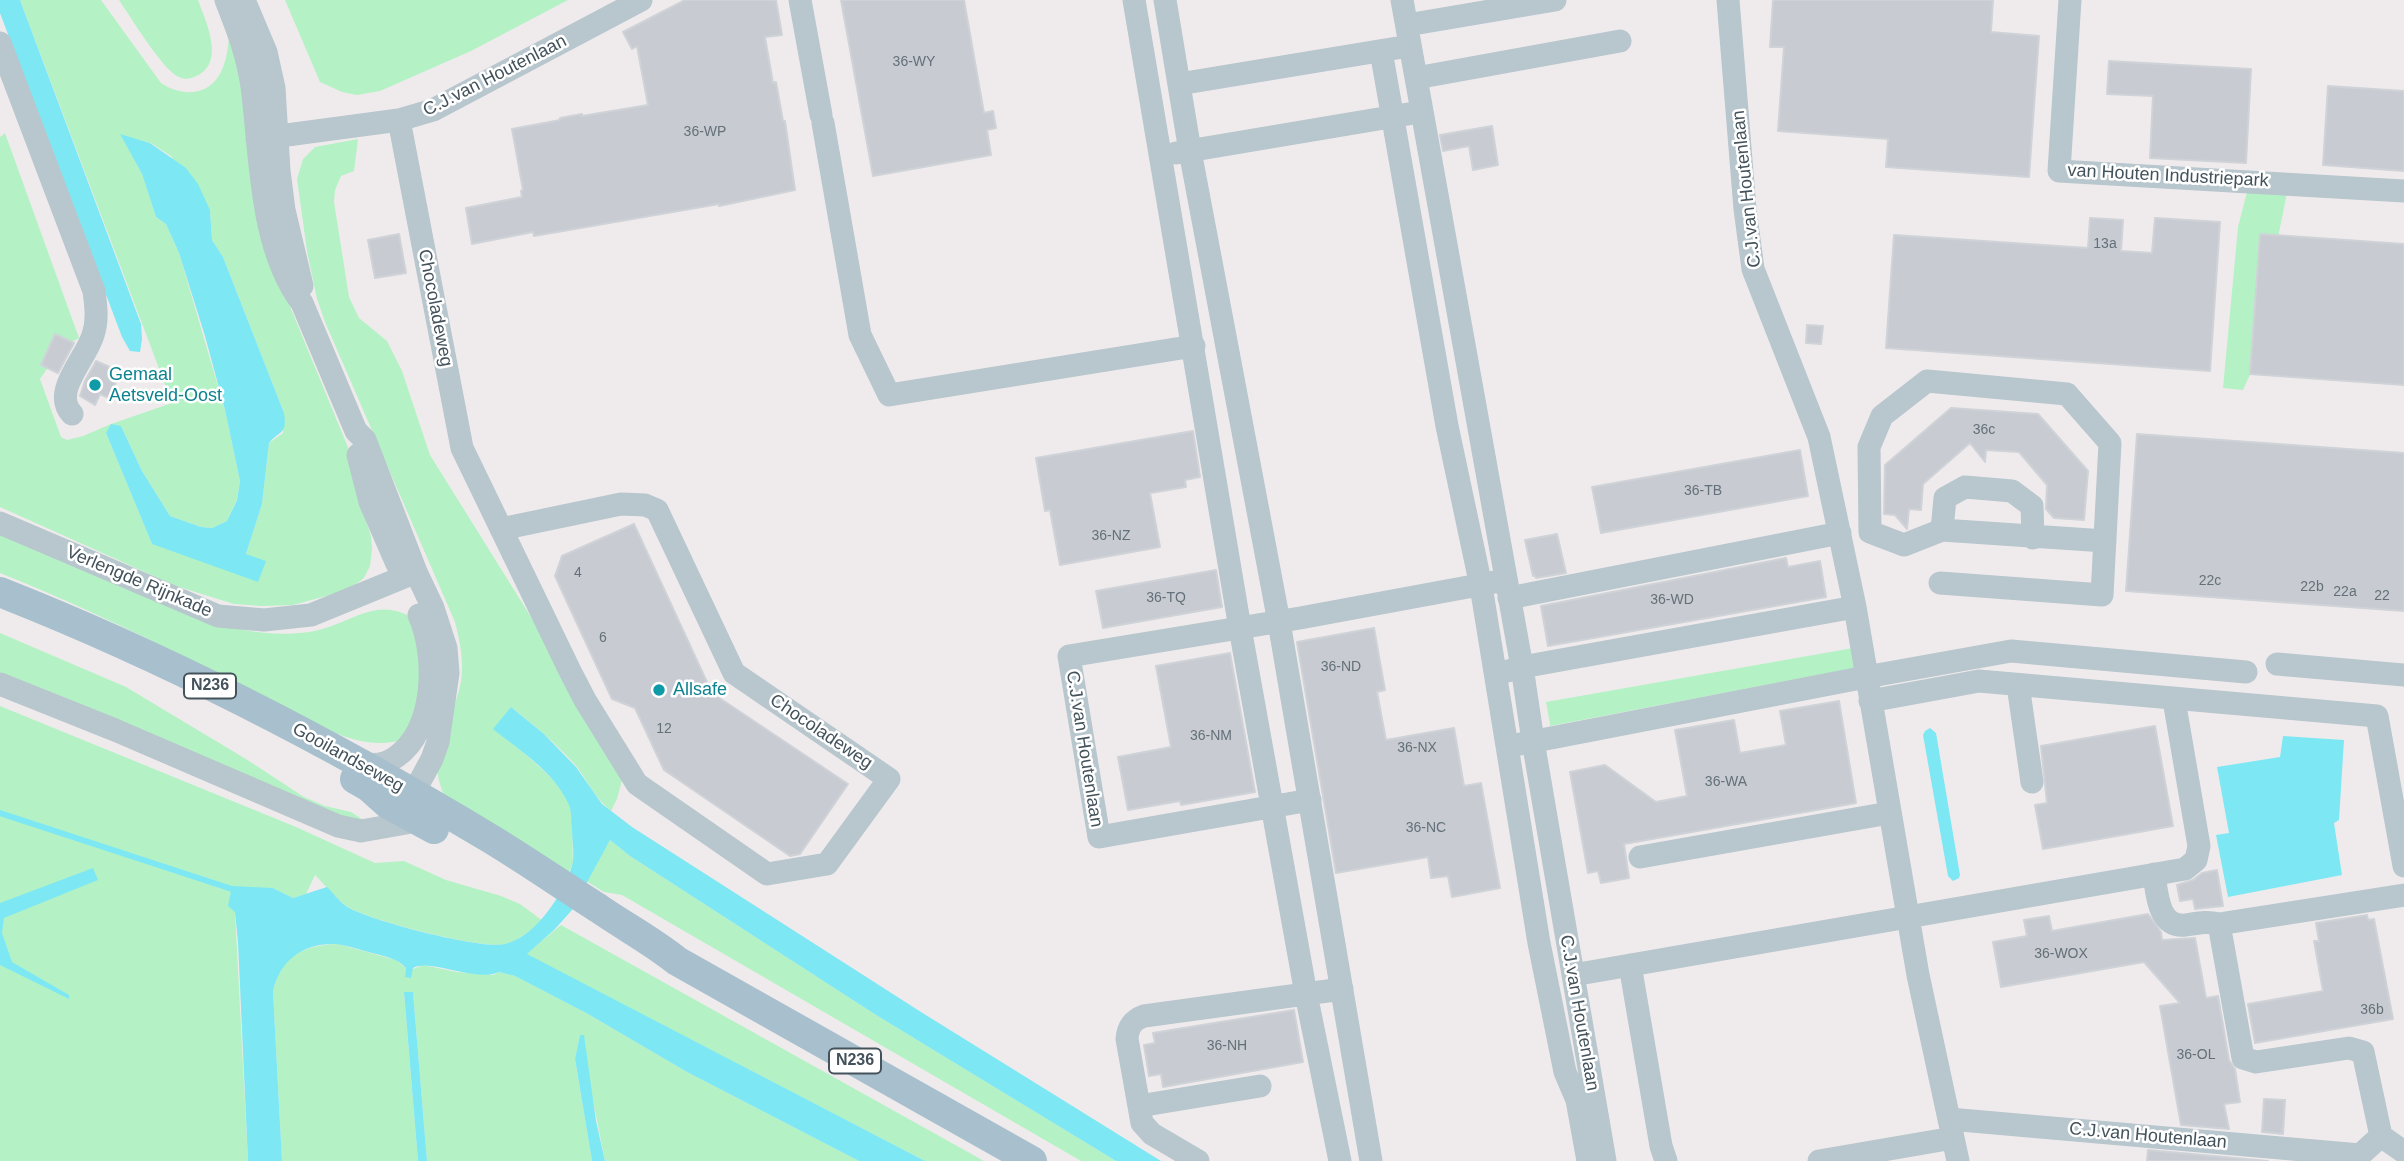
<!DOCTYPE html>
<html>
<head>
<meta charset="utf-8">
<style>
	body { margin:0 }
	canvas { display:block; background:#efebec }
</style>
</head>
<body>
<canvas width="2404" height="1161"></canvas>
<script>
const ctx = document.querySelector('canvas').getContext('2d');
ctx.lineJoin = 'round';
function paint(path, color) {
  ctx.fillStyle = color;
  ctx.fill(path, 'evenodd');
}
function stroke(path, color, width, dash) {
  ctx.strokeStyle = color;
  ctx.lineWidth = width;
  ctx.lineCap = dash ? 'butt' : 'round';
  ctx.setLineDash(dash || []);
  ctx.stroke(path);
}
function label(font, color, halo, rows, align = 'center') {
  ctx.font = font + ' Arial,sans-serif';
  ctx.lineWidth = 5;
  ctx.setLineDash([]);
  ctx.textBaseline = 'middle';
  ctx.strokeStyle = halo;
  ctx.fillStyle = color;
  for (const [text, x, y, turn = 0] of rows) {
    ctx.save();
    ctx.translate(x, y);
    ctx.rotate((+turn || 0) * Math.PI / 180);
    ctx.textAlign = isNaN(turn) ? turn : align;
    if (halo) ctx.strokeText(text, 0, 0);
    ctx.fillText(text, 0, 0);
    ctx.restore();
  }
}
const green = new Path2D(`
	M20 0H101L161 83C185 99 215 95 224 64 228 54 228 42 230 31L282 287 354 462 357 495 371 536 372 549 370 566 364 578 348 590 293 605 262 606 234 604 176 586 0 507V137L5 133 79 338 72 342 55 335 49 366 40 379 61 437 67 440 83 436 111 424 172 403ZM121 135 151 143 171 156 210 210 212 240 223 257 284 413 283 433 269 443 262 504 246 554 152 544 106 433 121 426 142 471 170 516 201 527 212 528 227 521 237 499 240 481 225 410 179 253 166 224 156 217 142 174Z
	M119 0H198C206 22 227 65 194 77 187 80 180 79 174 74 159 63 131 18 119 0Z
	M285 0H568L471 51 380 91 357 95 342 92 320 82Z
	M358 139 354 171 341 176 335 190 334 202 349 297 359 318 387 341 402 371 430 455 607 739 624 773 617 799 611 811C596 799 588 782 577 767 558 745 534 725 511 707L494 729C514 746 565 782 570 808 574 826 572 846 573 864L569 872 446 802C442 790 437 778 437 765 437 744 457 706 461 681 464 661 460 642 455 622L325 322 317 299 307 251 297 179 303 159 315 147Z
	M2247 192 2287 193 2251 372 2243 390 2223 388 2238 227Z
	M0 534 208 621C241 631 274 637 309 632 350 626 376 593 415 620L424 667 413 720 398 741C375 746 356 741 335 733 224 677 115 619 0 573Z
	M0 633 126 687 246 759 304 797 325 806 351 812 362 819 349 821 53 693 0 673Z
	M1853 648 1855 668 1550 726V724L1546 702Z
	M0 706 296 827 375 863 404 861 446 880 501 896 520 904 543 921C531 929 520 940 506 944 484 950 365 920 345 905 334 896 325 885 315 875L306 894 293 898 273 888 235 912 248 1161H0Z
	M610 840 630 856 876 1015 1116 1161H1081L622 895 604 892 586 881Z
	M561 925 984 1161H925L526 954Z
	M338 944 396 960 406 968 405 977 413 969 423 965 457 972 493 975 499 972 515 976 588 1014 687 1072 859 1161H605L580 1035 575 1060 592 1161H427L413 992 404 993 418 1161H282L273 992C280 956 304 945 338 944Z`);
const water = new Path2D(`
	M0 0H20L141 324 142 339 140 352 130 351 122 337 0 13Z
	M120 134 150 143 186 168 198 184 210 210 212 240 223 257 284 413C287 435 281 429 269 443L262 504 246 554 266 561 258 582 152 544 106 433 111 424 121 426 142 471 170 516 201 527 212 528 227 521 237 500 240 481 225 410 205 336 179 253 166 224 156 217 142 174Z
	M511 707 544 734 576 767 602 804 632 827 921 1012 1161 1161H1116L876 1015 630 856 610 840 572 910 555 929 527 954 925 1161H859L687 1072 588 1014 515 976 499 972C475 983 431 958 413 968L411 978 405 977 406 968C397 958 384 956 372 953 360 950 347 945 335 944 303 943 279 961 273 992L282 1161H248L238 942 235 912 228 906 232 886 273 888 293 898 327 887C333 893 339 901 346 906 366 920 482 950 505 944 535 937 563 895 572 866 575 856 572 840 572 829 571 821 572 811 568 803 554 772 519 750 493 729Z
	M1930 728 1936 733 1960 875 1959 878 1953 881 1948 876 1923 735 1925 731Z
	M2283 736 2344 740 2339 820 2334 823 2342 875 2228 897 2216 835 2229 833 2217 767 2280 757Z
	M93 868 98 880 4 918 2 933 12 962 69 995V999L0 965V903Z
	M404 992H413L427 1161H418Z
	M580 1035H584L596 1121 605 1161H592L575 1059Z`);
const stream = new Path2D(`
	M0 813 238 891`);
const building = new Path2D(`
	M685 0H776L782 35 765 37 773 83 776 82 783 121H785L795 190 719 206V204L534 236 533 232 472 244 466 208 522 197 521 191 523 190 512 129 560 120V118L582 114V116L648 105 637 46 632 49 623 32Z
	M841 0H964L984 113 993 111 996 128 987 130 991 155 873 176Z
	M1773 0H1993L1991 32 2039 36 2029 177 1886 167 1888 139 1778 131 1784 47H1770Z
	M2109 61 2251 69 2246 163 2150 158 2153 96 2107 94Z
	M2328 86 2404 91V171L2323 165Z
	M1492 126 1498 165 1473 170 1469 146 1443 151 1440 135Z
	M2090 218 2123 220 2121 251 2152 253 2155 218 2220 222 2210 371 1886 348 1894 235 2088 248Z
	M399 234 406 273 375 278 368 240Z
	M2260 234 2404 244V385L2250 374Z
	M1807 325 1823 326 1821 344 1806 343Z
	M55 334 74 343 58 373 41 365Z
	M96 361 112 368 110 372 119 376 109 398 100 394 95 405 80 396 85 381Z
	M1951 408 2038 414 2088 471 2084 520 2054 518 2046 509 2047 485 2019 452 1986 450 1985 462 1970 443 1923 484 1921 510 1909 509 1907 529 1895 515 1884 514 1885 465Z
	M1193 431 1200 477 1185 480 1186 487 1150 493 1160 547 1060 565 1050 510 1045 511 1036 458Z
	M2137 434 2404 453V611L2126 591Z
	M1800 450 1808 496 1601 533 1592 487Z
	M634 524 712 693 848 784 800 854 790 856 664 770 635 708 612 699 555 576 562 556Z
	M1557 534 1566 573 1536 578 1535 576H1533L1525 540Z
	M1786 558 1788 567 1820 561 1826 597 1548 646 1541 606Z
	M1216 570 1222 607 1103 628 1096 591Z
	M1374 628 1385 690 1377 692 1386 740 1454 728 1464 786 1481 783 1500 888 1452 897 1448 876 1431 878 1428 857 1336 873 1297 642Z
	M1230 653 1255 792 1181 805 1180 801 1128 810 1118 757 1171 747 1156 666Z
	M1839 701 1856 803 1624 844 1629 878 1601 883 1598 871 1588 873 1570 772 1605 765 1656 802 1687 796 1675 730 1734 720 1740 753 1786 745 1780 711Z
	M2155 726 2173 826 2043 849 2035 805 2047 803 2041 746Z
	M2217 870 2223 906 2195 909 2193 899 2180 901 2177 885 2193 880 2202 873Z
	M2148 914 2161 932 2162 940 2195 938 2206 998 2218 996 2229 1060 2235 1069 2240 1102 2224 1104 2229 1129 2181 1125 2160 1006 2180 1003 2144 962 2001 987 1993 942 2027 936 2024 920 2049 916 2052 931Z
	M2367 915 2368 920 2374 919 2393 1019 2255 1043 2248 1004 2323 991 2314 941H2319L2316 923Z
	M1294 1010 1303 1062 1163 1087 1161 1074 1149 1076 1144 1045 1155 1043 1153 1033Z
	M2264 1099 2285 1100 2283 1134 2262 1132Z
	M2148 1150 2268 1161H2147Z`);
const minor = new Path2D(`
	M226 0C237 28 248 56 252 87 261 155 259 246 302 303L356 431 365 440 416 572 433 608 446 648 448 673 438 742 432 759 413 794 398 796
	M244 0 266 52 274 88 279 171 284 210 302 286
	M800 0 821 115
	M1134 0 1240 628 1306 994 1340 1161
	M1165 0 1190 151 1279 622 1371 1161
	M1402 0 1522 667 1533 741 1605 1161
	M1728 0 1745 209 1753 269 1819 437 1855 607 1918 975 1958 1161
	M2070 0 2059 171 2404 191
	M1407 25 1555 0
	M0 43 94 291C96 306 98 321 93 335 86 359 51 392 72 414
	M1381 51 1447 426 1481 586 1539 943 1565 1072 1577 1100 1588 1161
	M1416 78 1620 41
	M1179 84 1397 48
	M399 120 462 448 570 671 585 700 637 784 767 874 827 864 889 779 734 673 657 510 645 505 621 504 501 529
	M823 123 860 335 889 395 1194 346
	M257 139 399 120 433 110 641 0
	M1176 153 1408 114
	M358 455 370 502 397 564
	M0 523 218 616 264 620 311 615 416 572
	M1942 530 1945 498 1965 487 2012 491 2032 506 2033 538
	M1940 583 2102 595 2110 443 2067 394 1927 381 1882 416 1869 447 1870 532 1904 545 1942 530 2105 541
	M1509 598 1840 533
	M2277 664 2404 675
	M1508 671 1522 667 1855 607
	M0 684 115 730 338 826 361 831 406 823 416 818
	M2018 685 2032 782
	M1870 701 1979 681 2377 716 2404 866
	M1520 744 1866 677 2011 651 2246 672
	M359 762C371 766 385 765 396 757 436 729 437 656 419 615
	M1310 800 1099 837 1069 656 1300 618 1495 582
	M1640 857 1889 813
	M2154 874C2157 894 2158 928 2186 925 2199 923 2206 921 2219 924
	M2404 895 2219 924 2243 1058 2256 1062 2349 1048 2363 1052 2381 1136 2404 1152
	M1630 965 1661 1146 1666 1161
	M1573 975 2185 869 2196 860 2199 846 2174 700
	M1139 1106 1260 1086
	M1949 1119 2360 1155 2381 1136
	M1198 1161 1152 1134 1142 1123 1127 1039C1128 1026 1133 1020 1144 1016L1342 989
	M1819 1161 1953 1138`);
const major = new Path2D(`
	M0 592C170 659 335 745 491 839 527 861 562 885 598 908 624 926 652 941 677 961L1032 1161
	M355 779 369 787 388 804 434 829`);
const markers = [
	[95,385,7,"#0f9aa8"],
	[659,690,7,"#0f9aa8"]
];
const numberNames = [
	["36-WY",914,62],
	["36-WP",705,132],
	["13a",2105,244],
	["36c",1984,430],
	["36-TB",1703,491],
	["36-NZ",1111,536],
	["4",578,573],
	["22c",2210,581],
	["22b",2312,587],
	["22a",2345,592],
	["22",2382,596],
	["36-TQ",1166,598],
	["36-WD",1672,600],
	["6",603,638],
	["36-ND",1341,667],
	["12",664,729],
	["36-NM",1211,736],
	["36-NX",1417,748],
	["36-WA",1726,782],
	["36-NC",1426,828],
	["36-WOX",2061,954],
	["36b",2372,1010],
	["36-NH",1227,1046],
	["36-OL",2196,1055]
];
const shields = [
	[210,686,52],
	[855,1061,52]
];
const shieldNames = [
	["N236",210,686],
	["N236",855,1061]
];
const streetNames = [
	["C.J.van Houtenlaan",495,76,-27],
	["van Houten Industriepark",2168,176,3],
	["C.J.van Houtenlaan",1747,189,-96],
	["Chocoladeweg",435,308,79],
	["Verlengde Rijnkade",139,582,23],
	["Chocoladeweg",821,732,34],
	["C.J.van Houtenlaan",1084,749,81],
	["Gooilandseweg",348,758,29],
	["C.J.van Houtenlaan",1579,1013,80],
	["C.J.van Houtenlaan",2148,1136,5]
];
const cultureNames = [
	["Gemaal",109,375],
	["Aetsveld-Oost",109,396],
	["Allsafe",673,690]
];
paint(green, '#b4f2c5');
paint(water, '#7de8f3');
stroke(stream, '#7de8f3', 6);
paint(building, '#c8ccd2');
stroke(building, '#cfd3d8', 2);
stroke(minor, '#b8c6cd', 23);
stroke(major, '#a8c0ce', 30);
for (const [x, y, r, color] of markers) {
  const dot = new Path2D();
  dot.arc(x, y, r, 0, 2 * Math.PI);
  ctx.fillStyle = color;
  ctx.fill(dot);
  stroke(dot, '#fff', 2.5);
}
label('14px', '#647079', null, numberNames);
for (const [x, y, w] of shields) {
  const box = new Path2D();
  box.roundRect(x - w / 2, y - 12.5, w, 25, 5);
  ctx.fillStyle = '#fff';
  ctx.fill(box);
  stroke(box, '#43525b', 2);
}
label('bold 16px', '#43525b', null, shieldNames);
label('18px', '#43525b', '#fff', streetNames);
label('18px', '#0d838f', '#fff', cultureNames, 'left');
</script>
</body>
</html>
